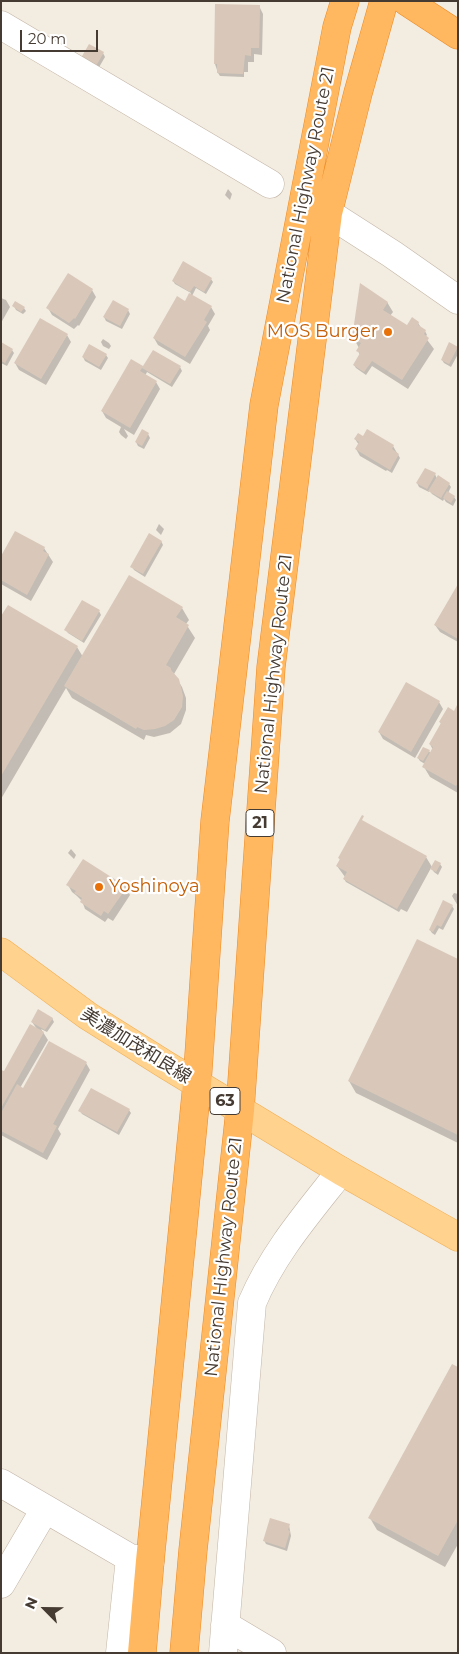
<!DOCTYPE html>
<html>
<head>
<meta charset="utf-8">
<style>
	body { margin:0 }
	#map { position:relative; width:459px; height:1654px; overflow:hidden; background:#f3ece1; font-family:Montserrat,sans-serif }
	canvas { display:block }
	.frame { position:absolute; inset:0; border:2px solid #453b32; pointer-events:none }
	.north { position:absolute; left:20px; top:1584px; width:50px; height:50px; -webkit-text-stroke:4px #fff; paint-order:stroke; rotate:293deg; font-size:14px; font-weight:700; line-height:20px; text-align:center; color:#453b32 }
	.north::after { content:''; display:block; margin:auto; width:18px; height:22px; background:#453b32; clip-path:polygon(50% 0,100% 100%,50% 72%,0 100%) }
	.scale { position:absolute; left:20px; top:30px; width:78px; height:22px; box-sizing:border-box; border:2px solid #453b32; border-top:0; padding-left:6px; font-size:15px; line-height:18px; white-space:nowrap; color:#453b32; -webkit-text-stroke:4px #fff; paint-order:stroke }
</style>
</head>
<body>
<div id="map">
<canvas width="459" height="1654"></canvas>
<div class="frame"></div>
<div class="north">N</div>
<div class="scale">20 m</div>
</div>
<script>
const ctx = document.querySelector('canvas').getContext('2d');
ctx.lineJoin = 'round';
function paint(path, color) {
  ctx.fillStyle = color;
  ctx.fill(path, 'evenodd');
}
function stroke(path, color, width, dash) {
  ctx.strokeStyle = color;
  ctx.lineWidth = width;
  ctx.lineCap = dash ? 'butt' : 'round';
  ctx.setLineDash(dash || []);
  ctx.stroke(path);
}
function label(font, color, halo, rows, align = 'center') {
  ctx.font = font + ' Montserrat,"Noto Sans JP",sans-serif';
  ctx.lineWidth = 4.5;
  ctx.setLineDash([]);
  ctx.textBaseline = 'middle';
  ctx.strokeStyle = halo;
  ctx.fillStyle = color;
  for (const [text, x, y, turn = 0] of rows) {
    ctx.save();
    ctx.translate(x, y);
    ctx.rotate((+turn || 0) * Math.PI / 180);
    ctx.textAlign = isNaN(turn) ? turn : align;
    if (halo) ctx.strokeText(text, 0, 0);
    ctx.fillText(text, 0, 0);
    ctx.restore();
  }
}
const shadow = new Path2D(`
	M216 5 259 6 263 14 262 55 254 54V62H248V72H244V77L220 76 218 73 215 64Z
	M103 53 105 57 98 69 85 61Z
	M228 189 232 194 230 200 225 195Z
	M211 279 213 282 206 294 196 288 192 296 211 307 215 314 208 326 210 330 190 364 158 345 154 338 185 302 191 293 175 284 173 281Z
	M92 290 96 297 79 326 78 325 74 329 52 315 48 308Z
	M1 298 6 300 10 307 1 323Z
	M387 302 393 312 390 316 407 327 418 323 422 329 425 331 427 335 425 337 434 349 408 389 372 366 366 375 356 368 354 365 360 355 358 351 359 348 353 337Z
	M14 306 24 308 26 311 23 314 16 310Z
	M128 310 130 314 122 329 106 321 104 317Z
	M67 335 71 342 46 385 19 370 15 363Z
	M103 339 109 343 111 346 109 349 103 346 101 342Z
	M1 343 12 350 14 353 7 366 1 363Z
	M457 347 458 354 451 367 444 363 442 360Z
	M106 355 108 358 101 370 85 361 83 357Z
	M142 367H180L182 371 172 387 147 372 145 376 156 382 160 389 134 435 124 429 128 436 126 439 121 435 119 432 121 427 106 418 102 411Z
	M143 431 148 434 150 438 144 449 138 446 136 442Z
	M355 439 393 446 400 458 392 473 387 470 386 471 360 456 356 449 359 445Z
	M435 474 437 479 449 484 451 487 448 493 454 497 456 500 453 506 446 502 444 499 443 501 432 494 429 490V492L419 487 417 483Z
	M159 524 164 529 161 535 156 530Z
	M161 541 163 545 145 577 134 570 132 567Z
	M44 548 53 562 31 601 1 584V559Z
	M458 587V642L440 632 435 625Z
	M182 608 189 620 186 624 195 638 174 674 182 687 186 698V710L181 724 170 733 154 737 146 735 144 740 72 698 66 688 1 799V619L77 647 83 657Z
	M99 611 101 615 84 643 68 633 66 630Z
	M439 702 443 709 415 758 383 739 379 732Z
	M458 706V793L430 777 424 767 425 764 420 761 418 758 429 751 431 754 433 750 430 744 441 724 440 722 454 712Z
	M71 849 76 855 74 859 68 853Z
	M426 857 432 867 440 864 442 867 438 875 434 872 431 868 407 912 401 909 399 912 346 882 344 879 345 877 337 866 340 860 339 858Z
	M68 885 126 888 130 895 113 921 108 918 105 922 85 909 82 901 77 896 72 892Z
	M454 893 458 894V906L452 896Z
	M452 906 454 909 443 930 439 928 435 935 432 933 430 930Z
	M458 961V1143L356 1093 349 1081Z
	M52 1018 54 1022 47 1032 41 1029 48 1040 20 1088 24 1089 86 1063 90 1070 58 1129 61 1134 47 1160 1 1135V1071L7 1075 37 1029 32 1022Z
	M129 1110 131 1113 119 1135 82 1114 80 1111Z
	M458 1369V1544L445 1567 377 1530 370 1518Z
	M289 1525 291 1536 287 1551 266 1544 264 1540Z`);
const building = new Path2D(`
	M215 4 260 5 259 48H251V56L245 55 243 74 217 73V64H214Z
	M89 44 104 52 96 66 81 58Z
	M183 261 212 278 204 292 194 286 190 292 172 281Z
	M68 273 93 289 75 319 74 318 69 323 46 308Z
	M360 283 388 302 383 310 407 325 412 317 419 322 418 325 426 330 424 334 429 338 402 380 372 361 364 372 353 365 360 353 356 351 361 343 352 338Z
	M189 293 212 306 204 320 207 322 185 357 153 338 177 296 185 301Z
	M113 300 129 309 120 326 103 317Z
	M15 301 25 307 21 312 12 306Z
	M40 318 68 334 41 379 14 363Z
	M1 342 13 349 5 363 1 361Z
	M449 342 458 347 449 364 441 360Z
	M89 344 107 354 99 367 82 357Z
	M153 350 181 366 170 384 142 368 140 371 157 381 130 428 101 411 131 359 143 366Z
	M142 429 149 433 142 446 135 442Z
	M367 429 394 445 392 449 399 454 390 470 355 449 359 442 354 439 358 433 363 436Z
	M425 468 436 473 427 489 416 483Z
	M438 475 450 483 441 498 428 491Z
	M447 491 455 496 451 503 443 498Z
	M15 531 45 547 43 551 49 554 27 595 1 580V556Z
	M149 533 162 541 143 574 130 567Z
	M129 575 183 607 176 617 189 625 166 665 171 668V670L179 679 183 696 182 707 174 720 165 726 155 729 144 730 137 727 136 729 64 686Z
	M458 584V639L434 625Z
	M82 600 100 610 82 641 64 630Z
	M8 605 78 646 1 776V616Z
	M406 682 440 701 411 752 378 732Z
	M458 703V783L456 786 422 767 433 747 429 744 441 723 439 722 448 707 454 711Z
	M423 747 430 750 423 761 417 758Z
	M362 815 364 816 362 820 427 856 397 909 343 879 347 872 336 866 340 859 338 858Z
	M83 859 127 887 108 914 104 911 101 916 80 902 82 898 74 893 76 891 66 885Z
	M435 860 441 863 436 872 430 869Z
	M443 900 453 905 441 927 437 925 433 932 429 930Z
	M417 939 458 959V1135L348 1081Z
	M38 1009 53 1018 45 1030 31 1022Z
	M30 1024 44 1032 1 1108V1070L4 1071Z
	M49 1041 87 1062 53 1124 57 1126 43 1153 1 1131V1113L17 1084 23 1088Z
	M91 1088 130 1109 117 1132 78 1111Z
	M452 1364 458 1367V1520L438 1556 368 1518Z
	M270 1518 290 1524 288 1530 290 1531 285 1548 263 1541Z`);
const minor = new Path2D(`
	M1 25 270 184
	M328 213 392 254 458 300
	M1 1483 130 1558 150 1561
	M1 1584 45 1509
	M225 1625 272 1653
	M120 1653 130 1558
	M223 1653 252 1303C273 1253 308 1213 341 1171`);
const major = new Path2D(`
	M1 952 88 1016 166 1065 341 1171 458 1237`);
const highway = new Path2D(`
	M406 1 458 35
	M142 1653 150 1561 197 1084 215 821 264 405 337 27 345 1
	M184 1653 193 1550 240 1110 271 667 328 213 358 93 384 1`);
const markers = [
	[388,332,5,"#e8710a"],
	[99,887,5,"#e8710a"]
];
const shields = [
	[260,823,28],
	[225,1101,30]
];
const shieldNames = [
	["21",260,823],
	["63",225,1101]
];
const streetNames = [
	["National Highway Route 21",306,185,-79],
	["National Highway Route 21",274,674,-84],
	["美濃加茂和良線",136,1046,32],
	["National Highway Route 21",224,1257,-84]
];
const foodNames = [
	["MOS Burger",378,332],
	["Yoshinoya",109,887,"left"]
];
paint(shadow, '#0003');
paint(building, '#d9c8b9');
stroke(minor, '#c2b5a6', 29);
stroke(major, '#f0ae52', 29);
stroke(highway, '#ee8a21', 29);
stroke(minor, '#fff', 28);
stroke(major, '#ffd28e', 28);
stroke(highway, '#ffb760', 28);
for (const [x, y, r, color] of markers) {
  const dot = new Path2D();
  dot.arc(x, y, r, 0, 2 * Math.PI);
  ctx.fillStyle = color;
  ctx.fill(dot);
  stroke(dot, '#fff', 2);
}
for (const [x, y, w] of shields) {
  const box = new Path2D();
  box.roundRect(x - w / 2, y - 13.5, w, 27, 4);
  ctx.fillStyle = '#fff';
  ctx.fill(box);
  stroke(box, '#453b32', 1);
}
label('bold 16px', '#453b32', null, shieldNames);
label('18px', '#453b32', '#fff', streetNames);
label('18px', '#c56008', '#fff', foodNames, 'right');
</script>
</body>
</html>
